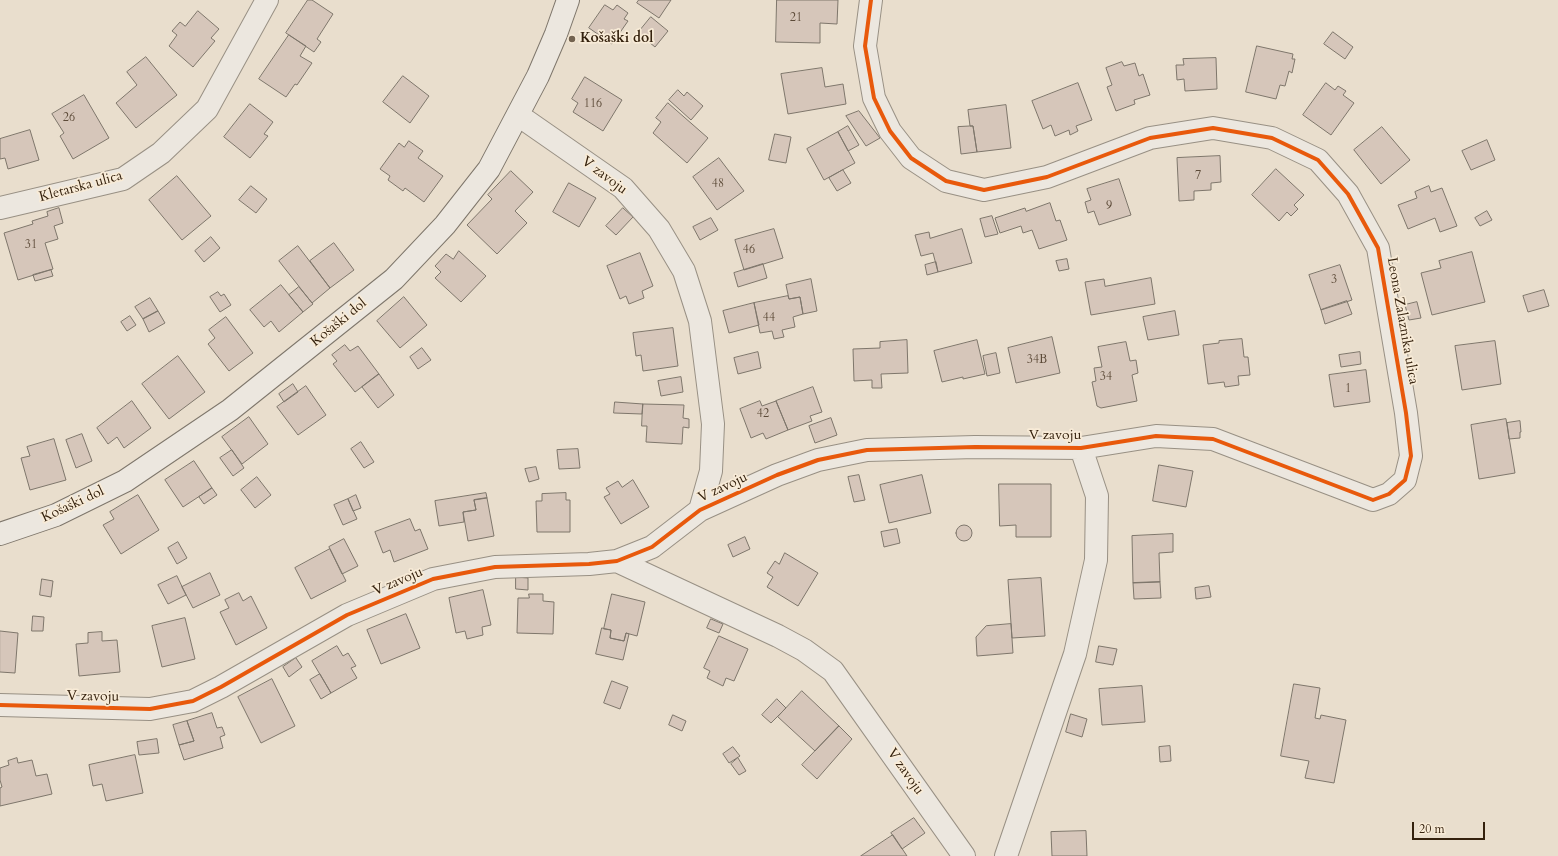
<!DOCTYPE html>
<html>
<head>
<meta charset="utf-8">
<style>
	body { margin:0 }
	#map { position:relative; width:1558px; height:856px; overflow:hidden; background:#e9decd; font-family:Cardo,serif }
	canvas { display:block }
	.scale { position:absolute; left:1412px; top:822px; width:73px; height:18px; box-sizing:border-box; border:2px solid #34210d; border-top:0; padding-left:5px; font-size:12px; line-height:14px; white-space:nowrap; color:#34210d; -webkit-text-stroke:3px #f8ebd7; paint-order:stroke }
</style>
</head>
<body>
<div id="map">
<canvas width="1558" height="856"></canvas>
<div class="scale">20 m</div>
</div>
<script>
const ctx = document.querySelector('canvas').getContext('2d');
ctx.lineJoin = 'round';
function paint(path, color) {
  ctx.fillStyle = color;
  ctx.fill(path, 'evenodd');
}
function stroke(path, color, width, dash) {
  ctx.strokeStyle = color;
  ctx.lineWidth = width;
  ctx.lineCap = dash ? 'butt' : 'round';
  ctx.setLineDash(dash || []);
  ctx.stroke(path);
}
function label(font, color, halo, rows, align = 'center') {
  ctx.font = font + ' Cardo,serif';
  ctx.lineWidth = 3.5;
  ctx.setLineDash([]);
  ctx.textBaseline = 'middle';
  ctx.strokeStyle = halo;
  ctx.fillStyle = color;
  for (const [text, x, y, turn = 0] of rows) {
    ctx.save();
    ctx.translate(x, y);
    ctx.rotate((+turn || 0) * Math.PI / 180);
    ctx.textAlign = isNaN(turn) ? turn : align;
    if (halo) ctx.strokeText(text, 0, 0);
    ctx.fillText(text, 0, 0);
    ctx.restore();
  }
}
const building = new Path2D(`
	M308 0H312L333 14 317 39 321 42 314 52 286 33Z
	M639 0H671L659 18 637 3Z
	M777 0H838L837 24 820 23V43L776 42Z
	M605 5 613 10 617 5 628 13 624 19 628 21 612 44 589 28Z
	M198 11 219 29 211 38 215 41 193 67 169 46 177 35 172 31 180 22 185 26Z
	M651 17 668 31 655 47 638 33Z
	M1333 32 1353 47 1345 59 1324 44Z
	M289 35 306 46 300 56 312 63 297 85 295 84 286 97 259 79Z
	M1257 46 1293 54 1292 59H1295L1292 73 1289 71 1285 86 1280 85 1276 99 1246 92Z
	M146 57 177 95 136 128 116 103 137 85 127 72Z
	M1216 58 1217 89 1185 91 1184 79 1177 80 1176 65H1184L1183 59Z
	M1122 62 1124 66 1135 63 1139 76 1143 74 1150 95 1134 100 1135 104 1116 111 1107 87 1112 85 1106 68Z
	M822 68 825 87 843 84 846 104 788 114 781 74Z
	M403 76 429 96 410 123 383 102Z
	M585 77 622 100 603 131 573 112 578 103 572 99Z
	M1078 83 1092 120 1076 126 1078 131 1070 135 1069 130 1055 136 1051 125 1043 129 1032 101Z
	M1326 83 1335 90 1338 86 1346 91 1343 95 1354 103 1331 135 1303 115Z
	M678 90 684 96 687 92 703 106 691 120 669 100Z
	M84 95 109 138 73 159 60 136 64 133 52 114Z
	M668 103 708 138 687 163 653 133 661 122 656 118Z
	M250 104 273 122 264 134 268 136 250 158 224 137Z
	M1006 105 1011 148 977 152 973 126H970L968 110Z
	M859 111 880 138 866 146 846 116Z
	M848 126 859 145 848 151 838 132Z
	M970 126H973L977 152 961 154 958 127Z
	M1382 127 1410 160 1381 184 1354 150Z
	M30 130 39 160 8 169 5 158 0 159V139Z
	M838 132 855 163 824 180 807 149Z
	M775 134 791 137 786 163 769 160Z
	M1487 140 1495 160 1471 170 1462 151Z
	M409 141 423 151 418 158 443 176 424 202 405 188 403 191 388 180 390 176 380 169 399 143 404 147Z
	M1220 156 1221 182 1211 183V190L1194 191V200L1179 201 1177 158Z
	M719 158 744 191 717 210 693 177Z
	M1276 169 1304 195 1294 205 1298 209 1291 216 1287 212 1279 221 1252 195Z
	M843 170 851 183 837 191 829 178Z
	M511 171 533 192 515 211 527 223 497 254 467 225 492 199 488 195Z
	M177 176 211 216 182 240 149 200Z
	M1119 179 1131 215 1099 225 1094 211 1088 213 1085 202 1091 200 1087 189Z
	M569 183 596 198 579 227 553 212Z
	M251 186 267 199 256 213 239 200Z
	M1429 186 1431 192 1442 188 1457 226 1440 232 1435 218 1408 229 1398 205 1417 198 1415 192Z
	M1050 203 1056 221 1060 220 1067 240 1039 249 1032 230 1023 233 1021 226 1000 233 995 218 1025 208 1026 211Z
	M59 208 63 223 54 226 58 239 45 243 53 269 18 280 4 233 33 224 32 221 48 216 47 212Z
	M623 208 633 217 616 235 606 226Z
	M1487 211 1492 220 1480 226 1475 218Z
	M992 216 998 234 985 237 980 219Z
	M711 218 718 230 700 240 693 227Z
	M774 229 783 258 744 270 735 240Z
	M962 229 972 263 938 272 933 253 921 256 915 235 929 232 930 238Z
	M211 237 220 248 204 262 195 251Z
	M334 243 354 270 330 288 310 261Z
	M298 246 330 288 312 303 279 261Z
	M459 251 486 276 461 302 435 278 441 272 435 266 446 254 453 259Z
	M1472 252 1485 302 1432 315 1421 273 1441 268 1439 261Z
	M640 253 653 286 642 291 644 298 629 304 626 296 620 299 607 266Z
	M1067 259 1069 269 1059 271 1056 261Z
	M936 262 938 272 927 275 925 265Z
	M763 264 767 278 738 287 734 273Z
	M1340 265 1352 300 1321 310 1309 275Z
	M51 270 53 276 35 281 33 275Z
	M1151 278 1155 304 1091 315 1085 282 1104 279 1105 286Z
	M811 279 817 311 803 314 800 297 789 299 786 285Z
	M281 285 303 312 279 332 271 321 264 327 250 310Z
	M299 287 313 304 303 312 289 295Z
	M1544 290 1549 306 1528 312 1523 296Z
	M218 292 221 296 224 294 231 305 220 312 210 297Z
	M788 296 789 299 800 297 803 314 793 317 795 327 782 330 784 337 774 339 772 331 760 333 754 303Z
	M404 297 427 325 400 348 377 321Z
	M150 298 158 311 143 319 135 307Z
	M1347 301 1352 314 1325 324 1321 310Z
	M1417 302 1421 318 1409 320 1405 305Z
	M754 303 759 325 729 333 723 311Z
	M158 311 165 323 149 332 143 319Z
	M1175 311 1179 335 1148 340 1143 317Z
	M130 316 136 325 127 331 121 322Z
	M226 317 253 353 229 371 208 344 215 338 209 330Z
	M673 328 678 366 643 371 641 355 636 356 633 333Z
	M1052 337 1060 373 1016 383 1008 348Z
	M1242 339 1244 357H1248L1250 375 1238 376 1239 385 1225 387 1224 382 1208 384 1203 345 1219 343V341Z
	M907 340 908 373 881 374 882 388H872V380L854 381 853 349 880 348V342Z
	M977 340 985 374 963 379V377L942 382 934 351Z
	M1495 341 1501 384 1462 390 1455 346Z
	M1126 342 1130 361 1136 360 1138 373 1132 375 1137 401 1101 408 1097 406 1092 382 1096 381 1094 368 1102 367 1098 347Z
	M345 345 350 351 358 346 379 374 355 392 333 364 337 361 332 355Z
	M422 348 431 360 418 369 410 357Z
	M758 352 761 368 738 374 734 358Z
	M1360 352 1361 364 1341 367 1339 355Z
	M996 353 1000 373 987 376 983 356Z
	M178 356 205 392 169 419 142 384Z
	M1366 370 1370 402 1334 407 1329 375Z
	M379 374 394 395 378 408 362 387Z
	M681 377 683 392 661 396 658 381Z
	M293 384 298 392 284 402 279 394Z
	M306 386 326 415 298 435 277 407Z
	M813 387 822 412 810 416 812 421 788 430 776 401Z
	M132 401 151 428 124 448 117 437 108 444 97 428Z
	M760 401 762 406 776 401 788 430 766 439 763 433 751 438 740 409Z
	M615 402 643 404 642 414 614 413Z
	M643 404 684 405 683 418 689 419V428L683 427 682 444 646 442 647 426H642Z
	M249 417 268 444 242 464 222 437Z
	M831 418 837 435 815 443 809 426Z
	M1506 419 1515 473 1479 479 1471 425Z
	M1520 421 1521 432H1520V438L1509 439 1507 423Z
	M82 434 92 461 76 468 66 440Z
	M54 439 66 480 30 490 21 458 30 456 27 447Z
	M361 442 374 462 364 468 351 449Z
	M578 449 580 468 559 469 557 450Z
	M232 450 244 468 233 476 220 458Z
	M194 461 212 488 183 507 165 480Z
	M1159 465 1193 471 1186 507 1153 501Z
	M536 467 539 479 529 482 525 469Z
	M859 475 865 500 854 502 848 477Z
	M922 475 931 513 889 523 880 485Z
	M257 477 271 495 255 508 241 490Z
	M633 480 649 507 621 524 604 497 610 494 606 488 618 481 622 487Z
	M999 484H1051V537H1016V525L1000 526Z
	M212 488 217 495 204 504 199 497Z
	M486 493 487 498 474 500 476 510 463 512 464 522 439 526 435 501Z
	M566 493V500H570V532H537L536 501H542V494Z
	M138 495 159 530 121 554 103 525 114 519 110 512Z
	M356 495 361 508 353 511 348 499Z
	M487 498 494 536 468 541 463 512 476 510 474 500Z
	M348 499 357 519 343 525 334 505Z
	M410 519 415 531 420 529 428 549 394 562 390 550 383 553 375 532Z
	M956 533a8 8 0 1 1 16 0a8 8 0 1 1-16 0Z
	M897 529 900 543 884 547 881 532Z
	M1173 534V552L1159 553 1160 582 1133 583 1132 536Z
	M745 537 750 549 733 557 728 545Z
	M344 539 358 566 342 574 329 547Z
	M178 542 187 558 177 564 168 548Z
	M330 549 346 581 311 599 295 568Z
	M785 553 818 573 798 606 767 587 773 577 767 573 775 561 779 564Z
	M210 573 220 595 193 608 182 587Z
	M177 576 186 595 168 604 158 585Z
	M516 577 528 578V590L516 589Z
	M1041 578 1045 636 1012 638 1008 580Z
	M42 579 53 581 51 597 40 595Z
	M1160 582 1161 598 1134 599 1133 583Z
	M1209 586 1211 597 1196 599 1195 588Z
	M483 590 491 625 482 627 483 635 467 639 465 631 456 633 449 598Z
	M239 593 243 601 251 596 267 628 236 645 220 612 229 608 225 600Z
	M529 594H543V601L554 602 553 634 517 633 518 598H529Z
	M612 594 645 602 637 636 626 633 624 641 610 638 611 630 604 629Z
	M406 614 420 648 381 664 367 630Z
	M33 616 44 617 43 631H32Z
	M185 618 195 659 162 667 152 626Z
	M711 619 723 624 719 633 707 628Z
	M1011 624 1013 653 977 656 976 637 986 626Z
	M602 628 611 630 610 638 624 641 626 633 629 634 623 660 596 654Z
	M0 631 18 633 15 673 0 672Z
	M102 632V641L117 640 120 672 79 676 76 644 88 643V633Z
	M719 636 748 649 734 681 726 678 723 686 707 678 710 671 704 668Z
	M337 646 343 656 348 653 356 666 351 668 357 678 331 693 312 661Z
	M1099 646 1117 649 1113 665 1096 662Z
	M296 658 302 667 289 677 283 667Z
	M320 674 331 693 321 699 310 680Z
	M272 679 295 726 261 743 238 697Z
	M612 681 628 687 620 709 604 703Z
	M1294 684 1320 688 1315 718 1320 719 1321 715 1346 720 1334 783 1305 778 1309 761 1281 756Z
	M1142 686 1145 722 1102 725 1099 689Z
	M802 691 839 726 815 751 778 717Z
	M777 699 786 708 771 723 762 715Z
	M212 713 217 728 222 727 225 735 220 737 223 748 184 760 179 745 194 741 187 721Z
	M1071 714 1087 719 1082 737 1066 732Z
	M673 715 686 721 682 731 669 725Z
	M187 721 194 741 179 745 173 725Z
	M839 726 852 739 817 779 802 765Z
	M157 739 159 753 139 755 137 742Z
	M1170 746 1171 761 1160 762 1159 747Z
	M733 747 740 756 729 763 723 754Z
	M135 755 143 793 106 801 102 784 93 786 89 765Z
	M17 758 18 763 32 760 36 776 47 774 52 794 0 806V788L2 787 0 780V768L9 765 8 761Z
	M738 758 746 771 739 775 731 764Z
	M914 818 925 833 902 849 891 833Z
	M1086 831 1087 856H1052L1051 832Z
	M893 835 907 856H861Z`);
const street = new Path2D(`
	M518 115 623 188 659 229 684 271 700 321 713 424 711 471 700 510
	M0 208 123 179 161 153 207 109 267 0
	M617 561 778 636 804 650 833 671 964 856
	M0 705 150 709 193 701 221 687 347 615 433 579 495 567 589 564 617 561 652 547 700 510 777 475 818 460 867 450 975 447 1081 448 1156 436 1213 439 1373 500 1389 494 1405 480 1411 456 1406 413 1378 248 1348 194 1318 160 1272 138 1213 128 1150 138 1047 177 984 190 946 181 911 158 890 131 874 98 865 46 871 0
	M1006 856 1075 654 1096 560 1097 496 1081 448`);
const secondary = new Path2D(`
	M0 534 56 515 125 481 230 410 394 279 445 225 489 169 538 76 556 34 568 0`);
const cycleway = new Path2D(`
	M0 705 150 709 193 701 221 687 347 615 433 579 495 567 589 564 617 561 652 547 700 510 777 475 818 460 867 450 975 447 1081 448 1156 436 1213 439 1373 500 1389 494 1405 480 1411 456 1406 413 1378 248 1348 194 1318 160 1272 138 1213 128 1150 138 1047 177 984 190 946 181 911 158 890 131 874 98 865 46 871 0`);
const markers = [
	[572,39,4,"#736350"]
];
const numberNames = [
	["21",796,18],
	["116",593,104],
	["26",69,118],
	["7",1198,176],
	["48",718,184],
	["9",1109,206],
	["31",31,245],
	["46",749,250],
	["3",1334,280],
	["44",769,318],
	["34B",1037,360],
	["34",1106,377],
	["1",1348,389],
	["42",763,414]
];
const poiNames = [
	["Košaški dol",580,39]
];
const streetNames = [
	["V zavoju",604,176,37],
	["Kletarska ulica",81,187,-15],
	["Leona Zalaznika ulica",1402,321,80],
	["Košaški dol",339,323,-39],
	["V zavoju",1055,436],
	["V zavoju",723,488,-25],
	["Košaški dol",73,505,-25],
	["V zavoju",398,582,-23],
	["V zavoju",93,697,1],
	["V zavoju",905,772,55]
];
paint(building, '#d6c6ba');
stroke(building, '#7e766b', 1);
stroke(street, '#989084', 24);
stroke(secondary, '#7e766b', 24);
stroke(street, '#ece7df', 22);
stroke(secondary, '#ece7df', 22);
stroke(cycleway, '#e8590c', 4);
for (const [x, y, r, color] of markers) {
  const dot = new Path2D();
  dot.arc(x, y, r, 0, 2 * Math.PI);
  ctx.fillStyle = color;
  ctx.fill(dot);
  stroke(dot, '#f8ebd7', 1.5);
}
label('12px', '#5c4a38', null, numberNames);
label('bold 14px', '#34210d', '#f8ebd7', poiNames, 'left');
label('14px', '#34210d', '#f8ebd7', streetNames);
</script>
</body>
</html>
